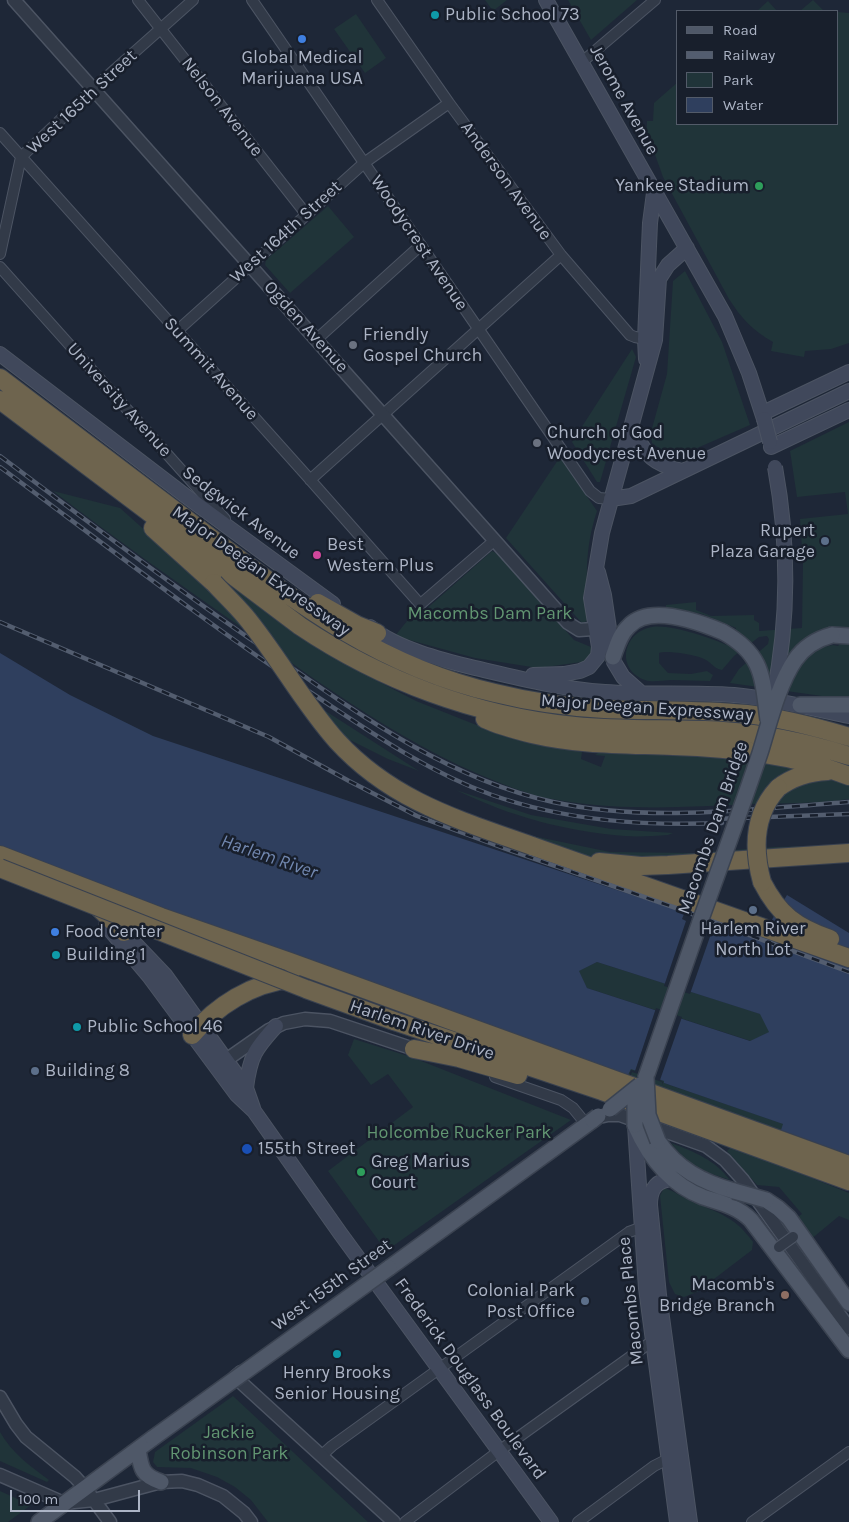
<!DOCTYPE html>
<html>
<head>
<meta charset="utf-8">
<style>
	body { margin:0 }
	#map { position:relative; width:849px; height:1522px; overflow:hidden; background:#1e2737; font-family:Karla,sans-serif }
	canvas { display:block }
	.legend { position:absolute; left:676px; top:10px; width:162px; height:115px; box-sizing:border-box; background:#181f2c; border:1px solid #535b69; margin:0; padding:6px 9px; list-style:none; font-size:15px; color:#acb4c5 }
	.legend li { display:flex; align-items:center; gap:10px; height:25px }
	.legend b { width:25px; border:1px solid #535b69 }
	.scale { position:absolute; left:10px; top:1490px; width:130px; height:22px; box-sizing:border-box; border:2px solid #acb4c5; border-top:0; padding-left:6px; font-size:15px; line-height:18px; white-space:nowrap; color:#acb4c5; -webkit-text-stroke:4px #181f2c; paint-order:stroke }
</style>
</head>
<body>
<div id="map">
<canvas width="849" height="1522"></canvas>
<ul class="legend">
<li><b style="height:6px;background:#4f5868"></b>Road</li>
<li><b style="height:6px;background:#535d6f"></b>Railway</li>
<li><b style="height:14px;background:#203439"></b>Park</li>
<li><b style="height:14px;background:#2f3f5e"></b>Water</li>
</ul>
<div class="scale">100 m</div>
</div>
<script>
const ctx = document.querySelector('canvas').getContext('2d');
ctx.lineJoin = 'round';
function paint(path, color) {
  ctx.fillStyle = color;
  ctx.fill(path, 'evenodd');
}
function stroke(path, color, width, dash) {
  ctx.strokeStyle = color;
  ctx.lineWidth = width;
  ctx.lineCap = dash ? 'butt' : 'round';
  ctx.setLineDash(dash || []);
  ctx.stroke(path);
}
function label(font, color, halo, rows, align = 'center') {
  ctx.font = font + ' Karla,sans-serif';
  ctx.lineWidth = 5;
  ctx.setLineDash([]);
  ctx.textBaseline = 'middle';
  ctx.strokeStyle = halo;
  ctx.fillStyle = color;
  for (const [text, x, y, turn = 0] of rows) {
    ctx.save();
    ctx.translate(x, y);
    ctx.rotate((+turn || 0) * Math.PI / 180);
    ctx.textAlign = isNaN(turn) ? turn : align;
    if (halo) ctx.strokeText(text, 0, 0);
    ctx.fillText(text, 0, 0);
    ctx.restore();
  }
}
const green = new Path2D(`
	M485 0H507L493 11Z
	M568 0H637L591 40Z
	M813 0 823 10 833 11H800Z
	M768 1 777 11H757Z
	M838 12 849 13V343L831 349 805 351 804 357 771 351 773 342C753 331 741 318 729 299L663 177 653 149 646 148 647 121H653L654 103 678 82V124H838Z
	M356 14 386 58 365 73 334 29Z
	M328 206 354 237 290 293 265 265 266 260Z
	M685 271 722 342 750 425 681 455 670 456 652 443 651 432 667 374 673 281Z
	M632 349 636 357 600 482H597L572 442Z
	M849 422V630L818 633 824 647 833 645 838 646 843 640 849 642V697L836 698 730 683 739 669 768 644 769 639 767 636 759 637 734 656 722 670C713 668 713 664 706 660 698 655 667 650 659 653V663L668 673 691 674 707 671 713 675 710 681C697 681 684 680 672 680 663 680 653 683 645 680 615 669 623 632 652 627 672 624 709 638 727 645L736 628 702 614 666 607V605L696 602V610L711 616 754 615V620L759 623V631L802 628 803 563 800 519 848 514 845 492 797 497 790 451Z
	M560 457 597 511C585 547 585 581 590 618L584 623 581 622 506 538Z
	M53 491 120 508 168 551 209 570 298 636 339 661 416 701 494 732 528 743 582 752 581 759 601 767 605 756 595 755 598 753H663L664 756H682L683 739 849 769V799C817 804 783 803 751 804 689 807 626 811 564 801 554 799 543 798 534 795 429 762 336 695 248 632 182 586 117 540 53 491Z
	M492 551 498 554 574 640 591 647 593 653 589 661 538 668 475 658 395 636 407 621 420 609 424 611Z
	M310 701 419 771 388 759 308 719Z
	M456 790 531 815 611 829 673 833 668 835C654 836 639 837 625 836 564 831 512 817 456 790Z
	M528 835 610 852 693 853 774 847 847 845 693 858H590L534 841Z
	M597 962 761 1014 770 1032 751 1041 587 988 578 971Z
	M354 1039 411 1057 571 1120 386 1251 328 1171 413 1107 388 1074 371 1085 348 1055Z
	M631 1068 665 1081 664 1083 784 1124 781 1130 628 1075Z
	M671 1143C695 1152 715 1160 730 1180 702 1171 690 1167 671 1143Z
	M732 1146 849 1193V1220L839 1216 810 1240 795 1219 802 1214 779 1187 757 1185 727 1151Z
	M664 1188C675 1191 685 1199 696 1203 721 1214 736 1218 753 1242L752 1250 697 1292 684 1297 675 1294 669 1282 660 1196Z
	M233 1396 368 1522H268L251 1500 235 1487 217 1477 191 1468 157 1467 153 1462 155 1452Z
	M0 1432C12 1453 30 1466 49 1480L47 1482 0 1461Z
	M0 1491 31 1505 8 1522H0Z`);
const water = new Path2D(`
	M0 653 70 695 153 736 683 912 759 941 787 895 849 933V1155L781 1130 783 1124 664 1083V1081L631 1069 628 1075 616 1071 194 921 0 847ZM597 962 760 1014 769 1032 750 1041 587 988 579 971Z`);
const pier = new Path2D(`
	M691 912 714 921 713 924 719 926 716 932 712 931 690 994 664 986 686 921 682 919 684 914 690 916Z
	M656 1008 682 1017 660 1080 663 1082 662 1085V1082L632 1072 630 1077 629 1076 631 1070 635 1071Z`);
const minor = new Path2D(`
	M138 0 306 214
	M252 0 590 491 599 498 611 499
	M377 0 449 103 561 255 630 335 635 337 651 340
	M582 62 655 0
	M0 133 306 475 419 603 421 604 423 602 495 540
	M0 254 21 157 93 89 193 0
	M0 267 225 519
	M177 331 364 163 449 103
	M317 339 421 245
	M310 480 561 255
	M495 1077 561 1100 573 1108 586 1124
	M321 1456 332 1446 629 1232 648 1225
	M405 1522 499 1451 658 1337
	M578 1522 654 1466 674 1456
	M752 1522 849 1452`);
const tertiary = new Path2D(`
	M14 0 568 623 579 630 607 628
	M219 1065 269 1030 284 1023 305 1019 330 1021 414 1049
	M599 1117 608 1115H620L706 1146 725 1160 743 1180 849 1328
	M241 1372 235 1377 394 1522
	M0 1397 16 1424 26 1437 75 1477 85 1488 110 1522
	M0 1475 64 1503 94 1500 161 1482 182 1481 198 1485 223 1496 244 1513 251 1522`);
const secondary = new Path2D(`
	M546 0 725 316 749 373 764 419
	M0 354 187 497 333 604
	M646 359 645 339 650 223 654 193
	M763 413 849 372
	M631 428C647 455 650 463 682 471
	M771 447 849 410
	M611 499 631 496 849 391
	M598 572 604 595 614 662 623 677 640 692
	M370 627C397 649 442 660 475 668 518 678 561 689 605 692 648 695 691 692 734 695 773 699 811 708 849 716
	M533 675 564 674 580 671 589 667 598 656 599 647 591 598 602 533 655 340 659 279 668 265 687 248
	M106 925 149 976 237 1095 254 1111 340 1233 551 1522
	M118 936 124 932 165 975 246 1088 253 1108
	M246 1088C250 1056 255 1049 276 1026
	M635 1126 646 1288 677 1522
	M673 1179C656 1180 650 1189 650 1205L659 1295 690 1522`);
const primary = new Path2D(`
	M832 635 849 636
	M613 657C617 646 620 634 629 626 650 604 699 622 723 632
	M800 705H849
	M646 1077 700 922
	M635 1125C649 1157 669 1184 703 1197 721 1203 737 1206 751 1220L849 1350
	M658 1141C677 1169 702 1182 734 1191
	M766 1200 778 1208 789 1218 849 1303
	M389 1268 593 1120
	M138 1449C141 1468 141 1475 161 1482
	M39 1522 153 1438`);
const motorway = new Path2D(`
	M0 378C65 427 129 476 194 525 291 598 374 665 495 693 531 702 567 707 604 709 651 711 699 709 747 714 782 718 816 727 849 737
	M0 400 300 626C382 681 476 716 575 726 624 731 674 728 723 731 766 734 808 743 849 756
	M153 528 214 583
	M318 603 357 625 377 633
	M485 719C500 726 516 730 532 734 579 745 625 744 673 746 732 748 793 754 849 776
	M778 788C792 777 809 772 828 771
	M532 846 849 958
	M0 855 161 917 290 962 849 1165
	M599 862 641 866 668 865 849 853
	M762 882C779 915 796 927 830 939
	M99 908 124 932
	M394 1021 602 1091 849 1181
	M192 1035C216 1006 252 983 291 979
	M414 1049 459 1058 518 1075`);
const rail = new Path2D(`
	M0 456C91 524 181 592 275 656 361 716 449 779 553 802 650 823 751 809 849 802
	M0 467C104 544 207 624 316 696 372 733 428 772 492 795 566 821 644 826 722 823
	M0 622 269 737 349 781 417 816 506 849 676 908 849 972
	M714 819 849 814`);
const minorBridge = new Path2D(`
	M779 1247 793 1237`);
const secondaryBridge = new Path2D(`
	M764 419 770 442
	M774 694C789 618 789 543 775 467`);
const primaryBridge = new Path2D(`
	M723 632C764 655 762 677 768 720
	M700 922C720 866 741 810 760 753 769 724 778 685 795 660 804 647 817 639 832 635
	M646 1077 648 1115 658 1141
	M610 1109 640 1085
	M593 1120 598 1116
	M635 1125V1102L644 1083
	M734 1191 766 1200
	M153 1438 389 1268`);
const motorwayBridge = new Path2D(`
	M214 583C224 594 235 604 245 616 278 656 303 703 337 741 392 801 459 820 532 846
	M0 868 306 989 394 1021
	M762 882C753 849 753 815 778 788`);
const markers = [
	[435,15,5,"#0f9aa8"],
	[302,39,5,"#3f7fe0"],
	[759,186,5,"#2e9e5b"],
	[353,345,5,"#6b7280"],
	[537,443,5,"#6b7280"],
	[825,541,5,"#5c6f8a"],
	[317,555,5,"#d1479c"],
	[753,910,5,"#5c6f8a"],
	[55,932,5,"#3f7fe0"],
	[56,955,5,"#0f9aa8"],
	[77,1027,5,"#0f9aa8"],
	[35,1071,5,"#5c6f8a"],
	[247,1149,6,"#1a4fb4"],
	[361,1172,5,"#2e9e5b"],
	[785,1295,5,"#8d6e63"],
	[585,1301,5,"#5c6f8a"],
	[337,1354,5,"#0f9aa8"]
];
const poiNames = [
	["Public School 73",445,15],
	["Global Medical",302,58,"center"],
	["Marijuana USA",302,79,"center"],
	["Yankee Stadium",749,186,"right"],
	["Friendly",363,335],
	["Gospel Church",363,356],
	["Church of God",547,433],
	["Woodycrest Avenue",547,454],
	["Rupert",815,531,"right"],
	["Plaza Garage",815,552,"right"],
	["Best",327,545],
	["Western Plus",327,566],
	["Harlem River",753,929,"center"],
	["North Lot",753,950,"center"],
	["Food Center",65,932],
	["Building 1",66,955],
	["Public School 46",87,1027],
	["Building 8",45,1071],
	["155th Street",258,1149],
	["Greg Marius",371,1162],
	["Court",371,1183],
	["Macomb's",775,1285,"right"],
	["Bridge Branch",775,1306,"right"],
	["Colonial Park",575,1291,"right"],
	["Post Office",575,1312,"right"],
	["Henry Brooks",337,1373,"center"],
	["Senior Housing",337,1394,"center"]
];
const streetNames = [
	["Jerome Avenue",624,100,61],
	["West 165th Street",82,102,-43],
	["Nelson Avenue",222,107,52],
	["Anderson Avenue",506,181,54],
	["West 164th Street",286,232,-42],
	["Woodycrest Avenue",419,243,56],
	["Ogden Avenue",306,327,48],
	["Summit Avenue",211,369,48],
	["University Avenue",119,400,48],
	["Sedgwick Avenue",241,513,37],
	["Major Deegan Expressway",261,571,35],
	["Major Deegan Expressway",647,708,4],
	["Macombs Dam Bridge",713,828,-71],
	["Harlem River Drive",422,1030,19],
	["West 155th Street",332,1285,-36],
	["Macombs Place",631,1301,-96],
	["Frederick Douglass Boulevard",470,1379,54]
];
const parkNames = [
	["Macombs Dam Park",490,614],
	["Holcombe Rucker Park",459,1133],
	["Jackie",229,1433],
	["Robinson Park",229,1454]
];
const waterNames = [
	["Harlem River",269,857,19]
];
paint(green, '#203439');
paint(water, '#2f3f5e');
paint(pier, '#1e2737');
stroke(minor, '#4c5463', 12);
stroke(tertiary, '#4c5463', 15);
stroke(secondary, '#4c5463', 16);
stroke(primary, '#3b4351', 18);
stroke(motorway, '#39414f', 20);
stroke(minor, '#323a48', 10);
stroke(tertiary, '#323a48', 12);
stroke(secondary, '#40485b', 14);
stroke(primary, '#4f5868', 15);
stroke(motorway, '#6e644e', 18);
stroke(rail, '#535d6f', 4.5);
stroke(rail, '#181f2c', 2.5, [8]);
stroke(minorBridge, '#4c5463', 12, []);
stroke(secondaryBridge, '#4c5463', 16, []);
stroke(primaryBridge, '#3b4351', 18, []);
stroke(motorwayBridge, '#39414f', 20, []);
stroke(minorBridge, '#323a48', 10);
stroke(secondaryBridge, '#40485b', 14);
stroke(primaryBridge, '#4f5868', 15);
stroke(motorwayBridge, '#6e644e', 18);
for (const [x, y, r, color] of markers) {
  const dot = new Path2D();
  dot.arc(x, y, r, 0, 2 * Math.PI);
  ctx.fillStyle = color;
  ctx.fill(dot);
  stroke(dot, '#181f2c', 2);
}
label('18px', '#acb4c5', '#181f2c', poiNames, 'left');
label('18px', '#acb4c5', '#181f2c', streetNames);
label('18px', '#629672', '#181f2c', parkNames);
label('italic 19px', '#7288b0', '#181f2c', waterNames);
</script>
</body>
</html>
